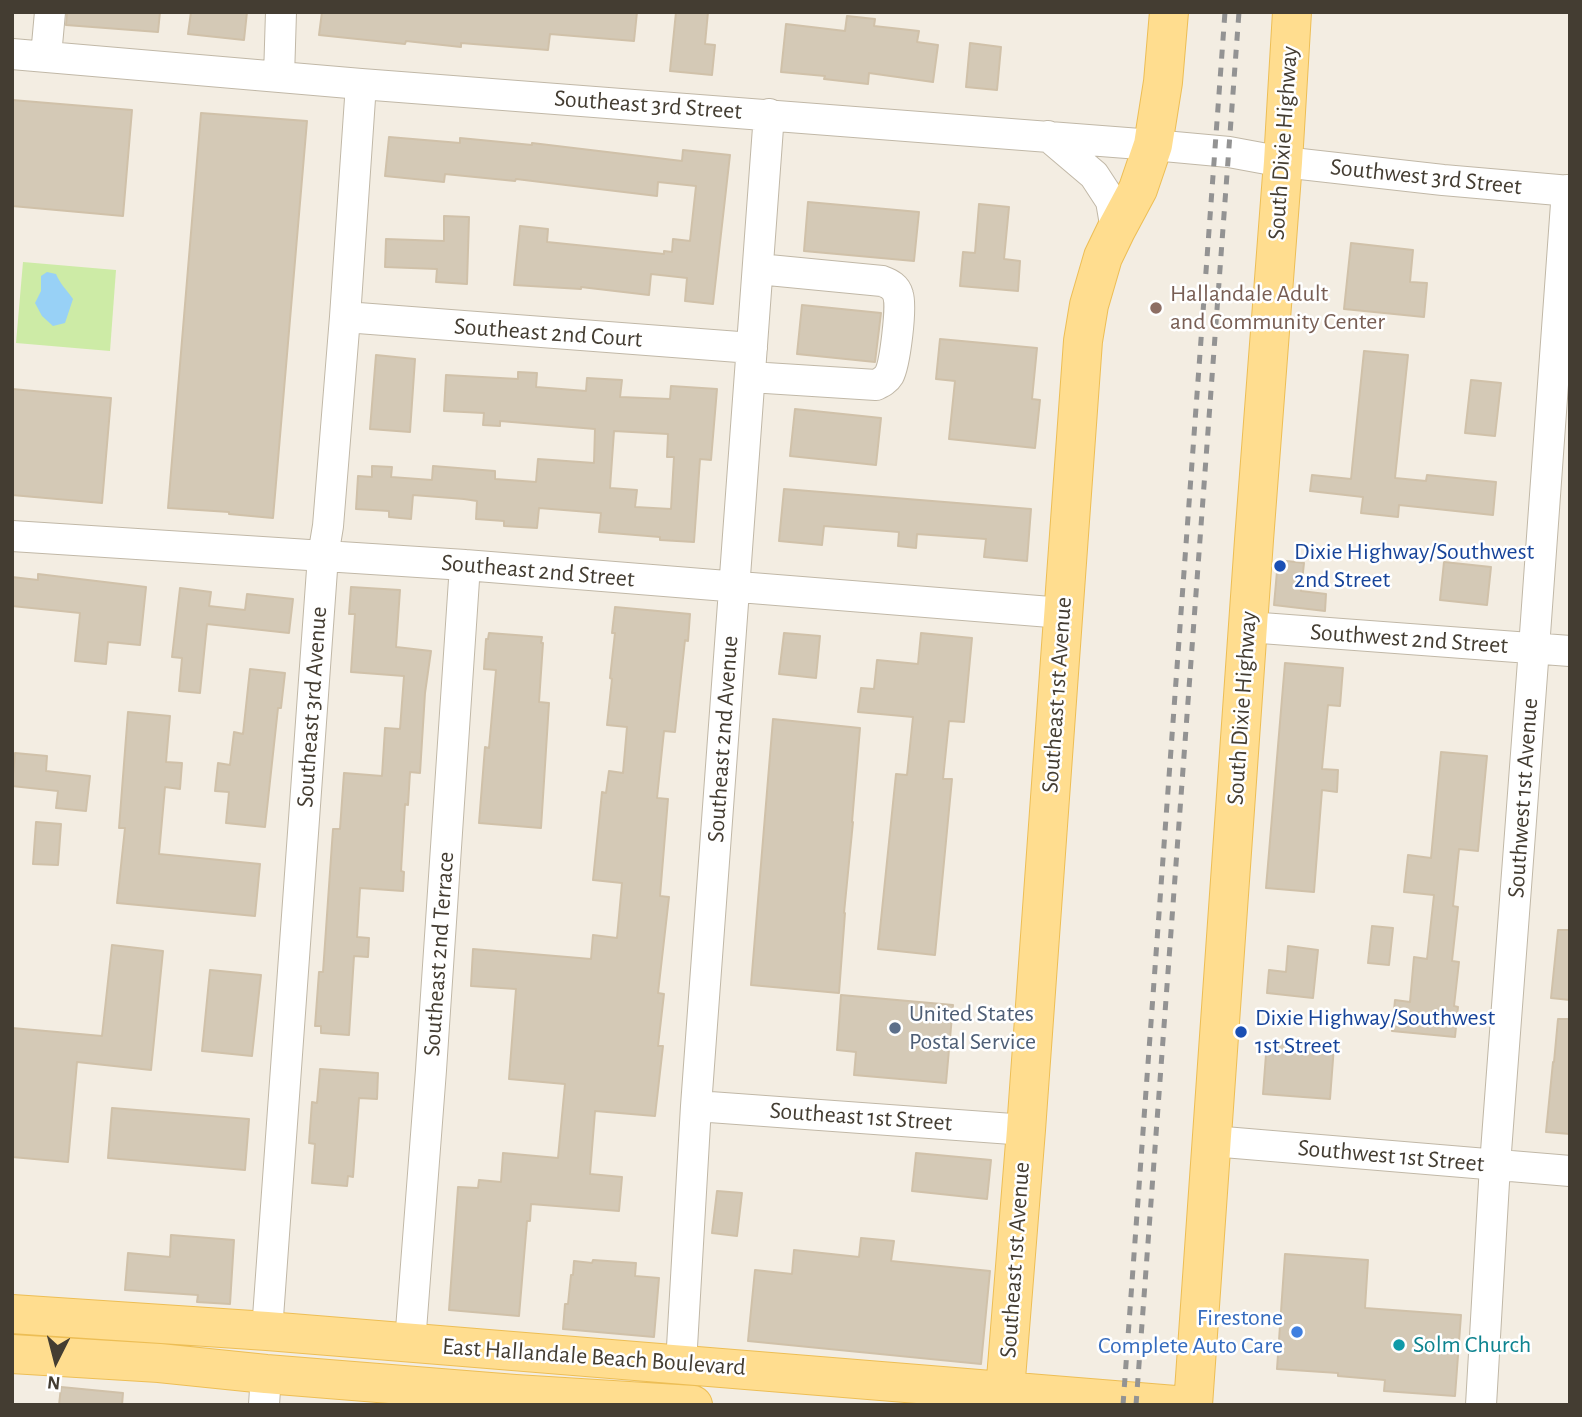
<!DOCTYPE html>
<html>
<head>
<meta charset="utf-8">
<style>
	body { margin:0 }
	#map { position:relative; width:1582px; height:1417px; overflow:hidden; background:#f3ede2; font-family:"Alegreya Sans",sans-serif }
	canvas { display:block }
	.frame { position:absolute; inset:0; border:14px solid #443d32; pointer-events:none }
	.north { position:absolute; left:21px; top:1326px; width:70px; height:70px; -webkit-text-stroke:5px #fff; paint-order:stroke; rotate:186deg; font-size:19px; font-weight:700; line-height:28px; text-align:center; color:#443d32 }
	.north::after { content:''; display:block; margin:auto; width:24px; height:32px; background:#443d32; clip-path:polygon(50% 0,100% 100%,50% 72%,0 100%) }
</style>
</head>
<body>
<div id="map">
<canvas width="1582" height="1417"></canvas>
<div class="frame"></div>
<div class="north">N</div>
</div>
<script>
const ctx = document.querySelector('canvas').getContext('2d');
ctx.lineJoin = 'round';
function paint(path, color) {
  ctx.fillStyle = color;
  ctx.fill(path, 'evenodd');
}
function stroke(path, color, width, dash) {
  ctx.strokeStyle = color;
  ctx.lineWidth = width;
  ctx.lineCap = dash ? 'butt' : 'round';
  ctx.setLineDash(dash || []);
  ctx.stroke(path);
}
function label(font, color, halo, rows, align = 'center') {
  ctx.font = font + ' "Alegreya Sans",sans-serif';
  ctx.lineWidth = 5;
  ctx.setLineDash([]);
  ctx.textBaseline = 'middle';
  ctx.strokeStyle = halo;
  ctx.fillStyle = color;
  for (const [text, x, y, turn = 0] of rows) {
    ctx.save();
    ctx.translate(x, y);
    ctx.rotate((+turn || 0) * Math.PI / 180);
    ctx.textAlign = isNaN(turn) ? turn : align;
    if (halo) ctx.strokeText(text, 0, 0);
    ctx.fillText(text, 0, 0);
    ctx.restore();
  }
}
const green = new Path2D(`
	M23 262 116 270 110 351 16 343Z`);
const water = new Path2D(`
	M47 272 56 274C60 284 67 290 73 299L65 323 53 326 42 316 35 303 41 291V276Z`);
const building = new Path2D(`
	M67 12H160L158 32 66 25Z
	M191 12H247L244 40 188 34Z
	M322 12H637L634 41 550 34 548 50 461 43V47L406 41 405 44 319 35Z
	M676 12H708L705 44 715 45 712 75 670 71Z
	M847 16 875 19 874 26 919 31 917 42 938 45 933 82 869 73 868 84 824 79 825 76 781 72 786 24 845 31Z
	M970 43 1001 47 997 90 966 87Z
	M12 100 132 110 123 216 12 206Z
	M201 113 307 121 273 518 229 514V512L168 508Z
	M389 137 460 143V138L532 145V143L682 161 683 150 730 155 713 304 685 301 687 278 651 274 649 295 581 287V289L514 285 520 226 548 229 547 242 664 254V251L672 252 673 239 690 241 696 186 658 182 657 196 516 179 515 181 445 174 444 182 385 176Z
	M808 202 919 212 914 261 804 251Z
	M979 204 1009 207 1004 259 1020 261 1018 291 960 286 963 252 975 253Z
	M444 216 469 217 467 284 436 282 437 269 385 267 386 239 444 241Z
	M1351 243 1413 250 1410 282 1427 283 1424 317 1344 309Z
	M802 305 881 313 875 362 797 354Z
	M940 339 1037 348 1032 399 1040 400 1035 448 949 439 955 381 936 379Z
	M1364 351 1408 355 1395 478 1426 481 1427 475 1496 482 1493 515 1399 505 1398 517 1361 513 1363 497 1310 491 1312 475 1351 479Z
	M376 355 415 359 410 432 370 429Z
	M518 372 537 373 536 387 586 391 587 378 622 380 620 397 670 399 671 386 717 389 711 460 700 459 694 542 660 540V537L599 532 601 513 539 508 537 528 504 526V521L476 519 477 501 464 499 413 495 411 519 389 517V511L356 509 358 476 372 477V466L392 467 391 477 432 480 433 466 495 471V479L536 482 538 459 594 463 595 429 500 421V426L483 425 484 413 444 411 446 375 518 379ZM614 431 668 434 667 457H674L671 509 635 507 637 490 610 488Z
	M1471 380 1501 383 1495 436 1465 433Z
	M12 389 111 398 102 503 12 495Z
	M795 409 881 418 876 465 790 456Z
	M784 489 1031 509 1027 561 984 557 986 539 917 534 916 548 898 546 899 532 824 526 822 545 779 541Z
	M1278 560 1304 563 1301 591 1326 594 1325 611 1274 605Z
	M1444 562 1491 567 1487 605 1440 600Z
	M38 574 146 587 140 645 108 642 106 664 75 661 80 613 12 606V577L38 580Z
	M351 587 400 590 396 647 431 651 425 693 420 773 410 772 408 805 405 804 401 871 404 872 403 891 360 888 357 937 369 938 368 957 354 956 349 1035 321 1033V1026H315L319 972H323L333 829H340L344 773 382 776 385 728 400 729 404 676 351 672 355 614H349Z
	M180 588 211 592 209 606 245 610 247 594 293 599 289 633 207 624 200 693 179 691 182 658 172 657Z
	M615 607 690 614 688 641 685 640 675 732 664 731 657 798 668 799 660 896 669 897 658 993 664 994 658 1046H663L655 1116 595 1111 590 1174 622 1177 619 1211 531 1204 530 1221H527L519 1316 449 1310 458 1187 478 1188 479 1180 501 1182 503 1153 558 1158 565 1084 509 1079 516 989 471 986 473 949 591 959 593 935 617 938 622 883 593 880 602 792 606 793 609 771 623 773 627 727 607 725 612 679 610 678 615 633H612Z
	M489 633 542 637 541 643H543L539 702 549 703 541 828 479 823 485 747 489 748 496 670 484 669 486 639H488Z
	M784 633 820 636 816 678 779 674Z
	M921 633 972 638 964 722 949 721 943 779H952L935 955 878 949 896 774 907 775 913 717 858 712 861 688 874 689 877 660 918 664Z
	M1285 663 1343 668 1340 706 1328 705 1322 769 1338 770 1337 792 1322 790 1314 892 1266 888Z
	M250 669 285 673 281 708H278L265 827 226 823 229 792 215 791 218 763 230 765 234 732 243 734Z
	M128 712 170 716 166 762 182 763 180 789 165 787 159 854 260 864 255 916 117 903 125 828H119Z
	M773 719 860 728 852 822H853L844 913H845L839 993 751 985Z
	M1441 752 1487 756 1478 851 1459 849 1453 906 1458 907 1452 961 1459 962 1454 1006 1458 1007 1455 1037 1392 1031 1395 1000 1410 1002 1414 957 1427 959 1434 895 1404 892 1408 855 1431 858Z
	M15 753 47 756 46 771 90 776 86 811 56 808 58 791 12 786Z
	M36 822 61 824 58 865 33 864Z
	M1372 926 1393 928 1389 965 1368 963Z
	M1558 930H1570V1000L1551 998Z
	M112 945 163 951 151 1070 77 1062 68 1162 12 1157V1028L102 1036Z
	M1288 946 1318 950 1313 998 1267 993 1269 970 1286 972Z
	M210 970 261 975 252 1056 202 1051Z
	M841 995 953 1005 946 1083 854 1075 856 1052 837 1050Z
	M1558 1019H1570V1134L1546 1132 1553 1062H1554Z
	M1267 1041 1334 1046 1330 1099 1263 1094Z
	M320 1069 378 1073 377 1099 359 1098 353 1177 348 1176 347 1186 312 1183 315 1144 309 1143 312 1102 317 1103Z
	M112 1108 249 1119 245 1170 108 1158Z
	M916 1153 991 1160 987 1199 912 1191Z
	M717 1191 742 1193 737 1236 712 1233Z
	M171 1235 234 1240 230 1304 197 1302 198 1295 125 1290 128 1253 170 1257Z
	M861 1238 894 1241 891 1261 990 1271 981 1364 748 1341 755 1270 792 1274 794 1250 859 1257Z
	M1285 1254 1368 1260 1365 1308 1461 1315 1455 1396 1384 1391 1385 1380 1338 1376V1373L1277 1369Z
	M593 1260 636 1263 635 1276 659 1278 654 1337 563 1329 565 1304H568L571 1275H573L574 1261 592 1263Z
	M61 1387 123 1393 122 1405H59Z`);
const minor = new Path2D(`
	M12 54 361 84 1153 145 1229 152 1283 162 1443 180 1570 191
	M46 56 50 12
	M279 77 281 12
	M1048 136 1094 175 1111 201 1116 230
	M345 317 752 348
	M750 377 876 385C882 382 886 380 889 375 895 364 902 307 898 295 896 287 890 284 882 281L758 269
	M12 536 465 565 1063 613
	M1248 627 1570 651
	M696 1106 1026 1130
	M1212 1141 1570 1171
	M267 1331 323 556 328 526 345 317 361 84
	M410 1343 431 1070 465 565
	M681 1364 696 1106 769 114
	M264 1405 266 1374
	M1481 1405 1495 1165 1534 648 1567 190`);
const major = new Path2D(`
	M12 1314 267 1331 1175 1405
	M12 1354 159 1363 266 1374 515 1394 693 1405
	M1006 1405 1005 1391 1026 1130 1083 341 1089 305 1103 257 1116 230 1138 189 1153 145 1163 82 1169 12
	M1193 1405 1254 540 1283 162 1292 12`);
const rail = new Path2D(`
	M1123 1405 1225 12
	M1136 1405 1239 12`);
const markers = [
	[1156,308,7,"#8d6e63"],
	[1280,566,7,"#1a4fb4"],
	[895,1028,7,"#5c6f8a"],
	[1241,1032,7,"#1a4fb4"],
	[1297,1332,7,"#3f7fe0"],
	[1399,1345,7,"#0f9aa8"]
];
const streetNames = [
	["Southeast 3rd Street",648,105,4],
	["South Dixie Highway",1283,143,-86],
	["Southwest 3rd Street",1426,177,6],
	["Southeast 2nd Court",548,333,4],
	["Southeast 2nd Street",538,571,5],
	["Southwest 2nd Street",1409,639,4],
	["Southeast 1st Avenue",1057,695,-86],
	["Southeast 3rd Avenue",312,707,-86],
	["South Dixie Highway",1242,708,-86],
	["Southeast 2nd Avenue",723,739,-86],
	["Southwest 1st Avenue",1523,798,-86],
	["Southeast 2nd Terrace",439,954,-86],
	["Southeast 1st Street",861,1117,4],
	["Southwest 1st Street",1391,1156,5],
	["Southeast 1st Avenue",1015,1260,-86],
	["East Hallandale Beach Boulevard",594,1357,4]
];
const educationNames = [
	["Hallandale Adult",1170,294],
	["and Community Center",1170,322]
];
const transitNames = [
	["Dixie Highway/Southwest",1294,552],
	["2nd Street",1294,580],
	["Dixie Highway/Southwest",1255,1018],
	["1st Street",1255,1046]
];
const serviceNames = [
	["United States",909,1014],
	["Postal Service",909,1042]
];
const shopNames = [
	["Firestone",1283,1318],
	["Complete Auto Care",1283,1346]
];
const cultureNames = [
	["Solm Church",1413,1345]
];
paint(green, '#cdeba6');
paint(water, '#98d1f6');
paint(building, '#d4c9b6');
stroke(building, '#d0c1a9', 2);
stroke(minor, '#c1b8a7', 32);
stroke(major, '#edbe55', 40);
stroke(minor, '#fff', 30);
stroke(major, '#ffdd8f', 38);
stroke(rail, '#939393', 5, [9, 9]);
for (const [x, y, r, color] of markers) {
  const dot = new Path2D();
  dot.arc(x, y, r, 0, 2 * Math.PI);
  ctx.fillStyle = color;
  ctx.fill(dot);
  stroke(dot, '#fff', 2.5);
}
label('24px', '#443d32', '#fff', streetNames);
label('24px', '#785e54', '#fff', educationNames, 'left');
label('24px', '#164399', '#fff', transitNames, 'left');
label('24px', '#4e5e75', '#fff', serviceNames, 'left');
label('24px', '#366cbe', '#fff', shopNames, 'right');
label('24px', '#0d838f', '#fff', cultureNames, 'left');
</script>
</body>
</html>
